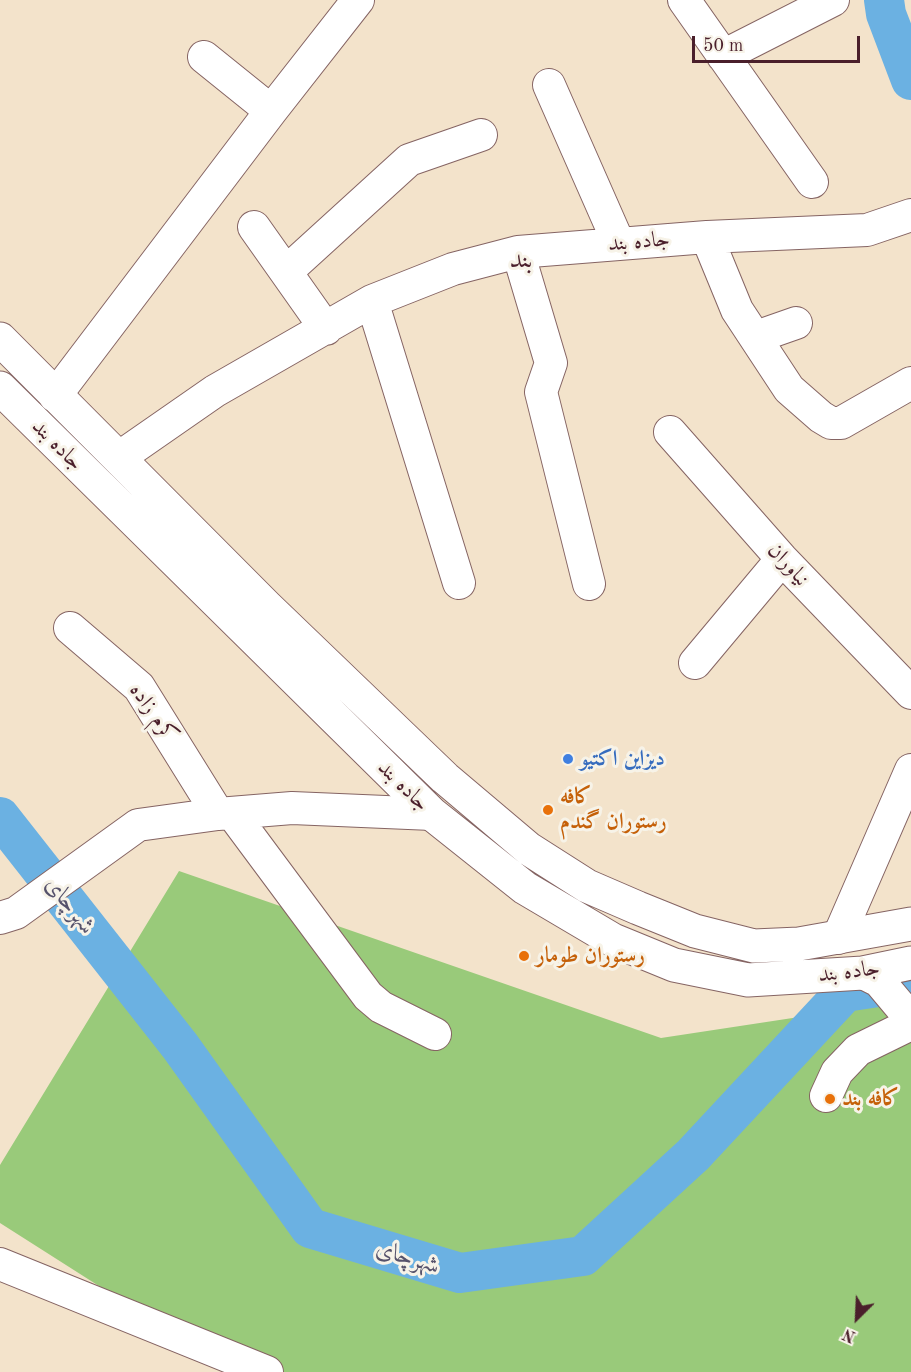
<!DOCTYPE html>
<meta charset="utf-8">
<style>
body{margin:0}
#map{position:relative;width:911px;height:1372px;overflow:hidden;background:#f3e3cb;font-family:"Old Standard TT",serif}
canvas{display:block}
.north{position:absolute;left:827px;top:1288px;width:60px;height:60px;-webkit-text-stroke:4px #f7f3e8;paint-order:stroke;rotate:204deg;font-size:16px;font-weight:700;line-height:24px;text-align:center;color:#4a1f2b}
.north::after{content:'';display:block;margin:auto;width:21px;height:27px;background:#4a1f2b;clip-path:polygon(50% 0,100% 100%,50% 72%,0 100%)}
.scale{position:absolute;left:692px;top:36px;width:168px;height:27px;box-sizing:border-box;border:3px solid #4a1f2b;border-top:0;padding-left:8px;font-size:18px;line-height:21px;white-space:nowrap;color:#4a1f2b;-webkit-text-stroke:4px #f7f3e8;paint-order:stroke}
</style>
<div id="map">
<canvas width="911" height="1372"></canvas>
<div class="north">N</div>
<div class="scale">50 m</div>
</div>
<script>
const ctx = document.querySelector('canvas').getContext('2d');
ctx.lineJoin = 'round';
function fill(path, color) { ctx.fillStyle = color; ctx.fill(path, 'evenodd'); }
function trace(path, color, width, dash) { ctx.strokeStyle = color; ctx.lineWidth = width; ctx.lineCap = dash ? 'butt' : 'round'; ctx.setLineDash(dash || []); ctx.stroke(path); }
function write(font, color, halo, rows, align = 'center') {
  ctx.font = font + ' "Old Standard TT",Amiri,serif'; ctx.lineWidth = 6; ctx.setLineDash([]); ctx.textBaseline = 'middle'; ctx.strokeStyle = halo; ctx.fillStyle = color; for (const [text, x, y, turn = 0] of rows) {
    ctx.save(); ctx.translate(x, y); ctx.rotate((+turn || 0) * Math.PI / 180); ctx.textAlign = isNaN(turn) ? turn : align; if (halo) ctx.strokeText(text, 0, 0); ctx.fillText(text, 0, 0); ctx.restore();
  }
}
fill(new Path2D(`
 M179 871 661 1038 911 1000V1372H234L0 1223V1165Z`), '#99ca7a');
trace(new Path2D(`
 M884 0 886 14 911 80
 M0 817 180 1046 310 1228 460 1273 583 1256 693 1155 845 992 911 982`), '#6bb1e2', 40);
const minor = new Path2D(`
 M684 0 812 182
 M723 56 833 0
 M204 57 271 111
 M549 85 619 244
 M254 227 326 329
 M707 237 737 310 789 389 821 417 831 423H841L911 383
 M518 252 551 363 541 392 589 584
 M286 272 409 160 481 135
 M372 301 459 583
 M756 337 796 323
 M55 396 271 111 358 0
 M670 432 782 559 911 693
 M120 457 215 391 372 301 453 269 518 252 707 237 867 230 911 215
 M70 628 139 687 218 814
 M695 663 782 559
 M232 813 368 996 381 1007 435 1034
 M0 918 16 913 138 825 218 814 292 808 432 814
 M838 938 911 770
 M826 1096 837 1072 858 1050 907 1026 910 1018 879 981 863 973
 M0 1264 267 1372`);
const major = new Path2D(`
 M0 339 266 606 445 778 529 849 587 886 638 908 695 931 754 946 799 944 911 924
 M0 388 432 814 525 888 613 940 674 965 748 980 863 973 911 963`);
trace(minor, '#856463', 34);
trace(major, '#856463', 35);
trace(minor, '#fff', 32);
trace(major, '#fff', 33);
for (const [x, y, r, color] of [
 [568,759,6,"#3f7fe0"],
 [548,810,6,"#e8710a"],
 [524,956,6,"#e8710a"],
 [830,1099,6,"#e8710a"]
]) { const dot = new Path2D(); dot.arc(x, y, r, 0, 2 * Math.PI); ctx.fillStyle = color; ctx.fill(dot); trace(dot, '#f7f3e8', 2); }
write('22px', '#4a1f2b', '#f7f3e8', [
 ["جاده بند",639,242,-5],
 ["جاده بند",57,445,45],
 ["نیاوران",788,565,47],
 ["کرم زاده",153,713,55],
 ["جاده بند",403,786,44],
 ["جاده بند",849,972,-7]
]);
write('bold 22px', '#366cbe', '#f7f3e8', [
 ["دیزاین اکتیو",580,759]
], 'left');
write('bold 22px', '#c56008', '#f7f3e8', [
 ["کافه",560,797],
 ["رستوران گندم",560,822],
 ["رستوران طومار",536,956],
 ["کافە بند",842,1099]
], 'left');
write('italic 24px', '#56526b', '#f7f3e8', [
 ["شهرچای",70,906,52],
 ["شهرچای",408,1258,17]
]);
write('26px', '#4a1f2b', '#f7f3e8', [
 ["بند",521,260]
]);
</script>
